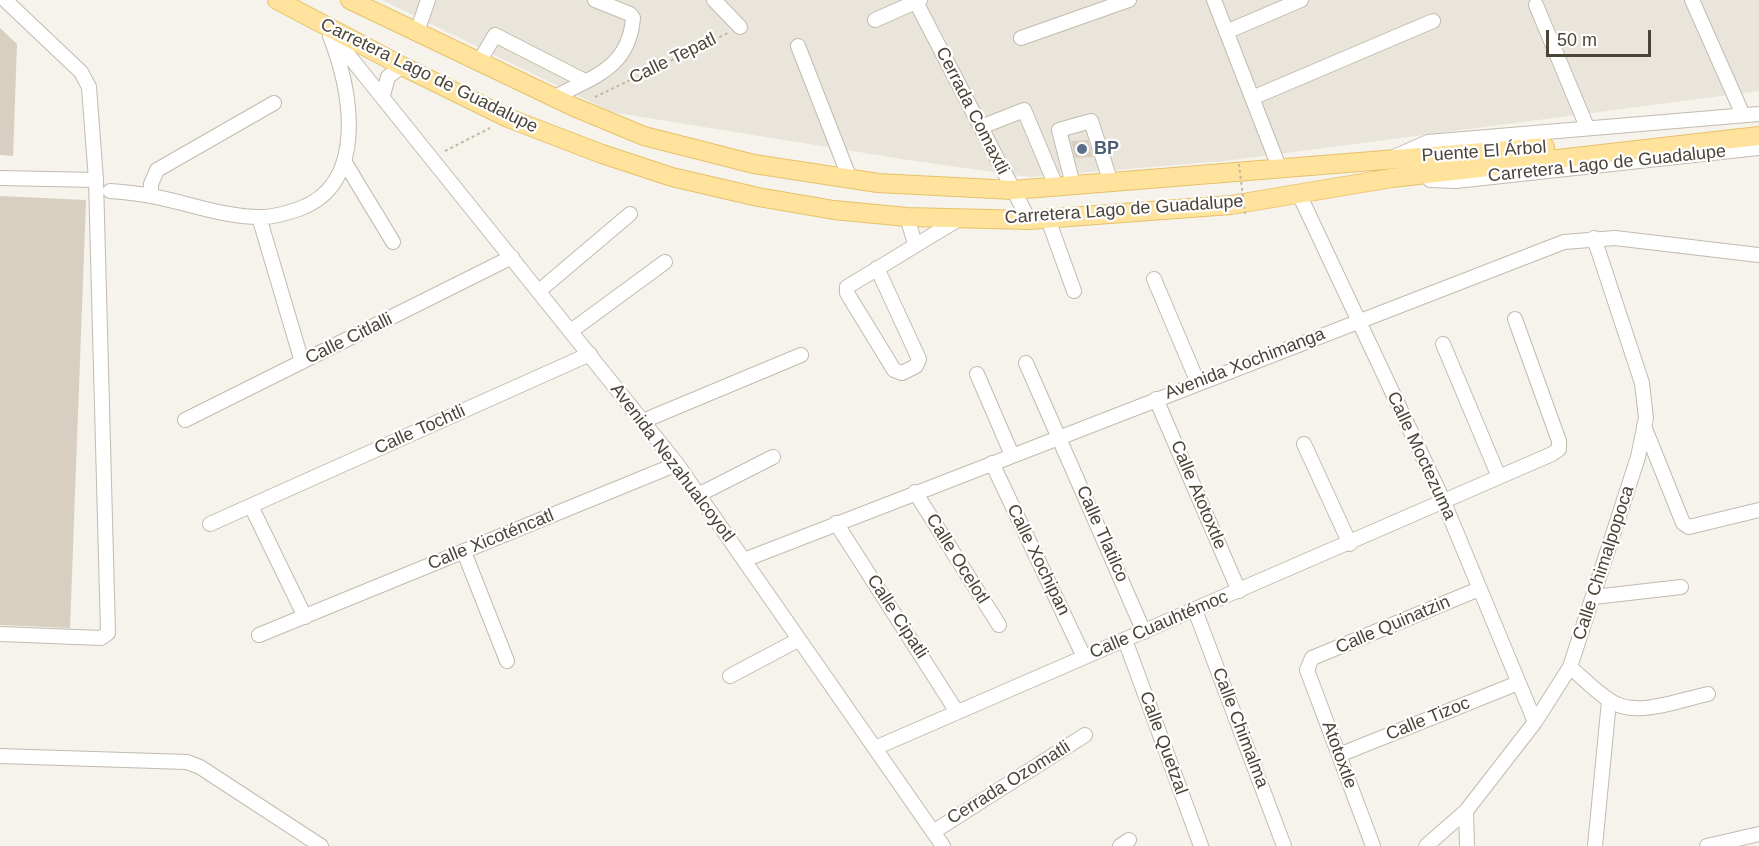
<!DOCTYPE html>
<meta charset="utf-8">
<style>
body{margin:0}
#map{position:relative;width:1759px;height:846px;overflow:hidden;background:#f6f3ec;font-family:Helvetica,sans-serif}
canvas{display:block}
.scale{position:absolute;left:1546px;top:30px;width:105px;height:27px;box-sizing:border-box;border:3px solid #4b4439;border-top:0;padding-left:8px;font-size:18px;line-height:21px;white-space:nowrap;color:#4b4439;-webkit-text-stroke:4px #fff;paint-order:stroke}
</style>
<div id="map">
<canvas width="1759" height="846"></canvas>
<div class="scale">50 m</div>
</div>
<script>
const ctx = document.querySelector('canvas').getContext('2d');
ctx.lineJoin = 'round';
function fill(path, color) { ctx.fillStyle = color; ctx.fill(path, 'evenodd'); }
function trace(path, color, width, dash) { ctx.strokeStyle = color; ctx.lineWidth = width; ctx.lineCap = dash ? 'butt' : 'round'; ctx.setLineDash(dash || []); ctx.stroke(path); }
function write(font, color, halo, rows, align = 'center') {
  ctx.font = font + ' Helvetica,sans-serif'; ctx.lineWidth = 4.5; ctx.setLineDash([]); ctx.textBaseline = 'middle'; ctx.strokeStyle = halo; ctx.fillStyle = color; for (const [text, x, y, turn = 0] of rows) {
    ctx.save(); ctx.translate(x, y); ctx.rotate((+turn || 0) * Math.PI / 180); ctx.textAlign = isNaN(turn) ? turn : align; if (halo) ctx.strokeText(text, 0, 0); ctx.fillText(text, 0, 0); ctx.restore();
  }
}
fill(new Path2D(`
 M382 0H1759V91L1225 161 1029 177 908 160 611 112Z`), '#eae5da');
fill(new Path2D(`
 M0 28 17 44 13 156 0 155Z
 M1088 140 1093 157 1075 158 1071 141Z
 M0 196 86 200 70 628 0 625Z`), '#d8cfc1');
const minor = new Path2D(`
 M714 0 740 27
 M1214 0 1279 167
 M1692 0 1743 115
 M916 2 1029 220
 M1536 5 1587 127
 M875 20 920 0
 M329 31 677 464 943 846
 M417 32 428 0
 M1226 32 1301 0
 M1021 38 1129 0
 M798 46 850 179
 M479 62 495 35 585 81
 M383 95 388 77 402 66
 M553 98C592 77 629 69 633 18L630 14 595 0
 M1252 98 1433 21
 M981 127 1024 110 1056 186
 M1396 156 1428 142 1759 114
 M344 161 393 242
 M0 178 96 180
 M1430 180 1456 181 1759 148
 M1073 185 1059 130 1091 121 1111 183
 M110 191C124 192 137 193 151 196 186 202 222 217 259 217 271 218 287 213 299 209 369 184 351 90 330 36
 M1299 194 1443 500 1535 722
 M151 196V184L157 170 274 103
 M259 217 302 362
 M907 217 915 244
 M1048 219 1074 291
 M877 268 919 359 916 366 902 373 894 370 847 293V287L959 219
 M1154 279 1198 383
 M539 291 630 214
 M571 331 665 262
 M1443 344 1499 477
 M1026 363 1144 632
 M977 374 1012 455
 M1156 399 1239 591
 M185 420 512 257
 M643 421 801 355
 M1644 426 1683 523 1689 527 1759 510
 M1304 444 1350 544
 M992 463 1084 657
 M915 492 999 625
 M698 495 773 457
 M251 506 305 617
 M836 523 957 712
 M210 524 590 354
 M464 552 507 661
 M744 560 1564 242 1615 238 1759 255
 M1594 597 1681 587
 M1195 610 1284 846
 M0 634 101 638 108 633 96 180 89 87 81 72 5 0
 M259 635 677 464
 M1125 640 1201 846
 M1570 667C1583 678 1595 691 1609 700 1635 719 1679 700 1708 694
 M730 676 798 640
 M875 748 1552 454 1559 449V441L1515 319
 M1339 755 1518 683
 M0 756 187 762 200 767 321 846
 M1466 811 1467 846
 M933 832 1085 735
 M1120 846 1129 840
 M1373 846 1307 670 1312 658 1479 589
 M1426 846 1466 811 1535 722 1570 667 1638 457 1646 418 1642 383 1594 238
 M1595 846 1609 701
 M1707 846 1759 834`);
const major = new Path2D(`
 M277 0 402 66 508 118 602 154 672 177 758 197 834 210 907 217 1029 220 1231 205 1392 178 1759 136
 M350 0 574 107 644 136 754 164 878 183 1013 190 1545 147`);
trace(minor, '#c2bbae', 16);
trace(major, '#e6c16a', 20);
trace(new Path2D(`
 M595 97 728 33
 M445 151 490 128`), '#c4b79f', 2, [3, 3]);
trace(minor, '#fff', 14);
trace(major, '#ffe39c', 18);
trace(new Path2D(`
 M1239 164 1245 214`), '#c4b79f', 2, [3, 3]);
for (const [x, y, r, color] of [
 [1082,149,6,"#5c6f8a"]
]) { const dot = new Path2D(); dot.arc(x, y, r, 0, 2 * Math.PI); ctx.fillStyle = color; ctx.fill(dot); trace(dot, '#fff', 2); }
write('18px', '#4b4439', '#fff', [
 ["Calle Tepatl",673,59,-26],
 ["Carretera Lago de Guadalupe",429,76,26],
 ["Cerrada Comaxtli",972,111,63],
 ["Puente El Árbol",1484,152,-4],
 ["Carretera Lago de Guadalupe",1607,164,-6],
 ["Carretera Lago de Guadalupe",1124,210,-4],
 ["Calle Citlalli",349,339,-26],
 ["Avenida Xochimanga",1245,364,-21],
 ["Calle Tochtli",420,430,-24],
 ["Calle Moctezuma",1421,456,65],
 ["Avenida Nezahualcoyotl",672,463,53],
 ["Calle Atotoxtle",1198,495,67],
 ["Calle Tlatilco",1102,534,66],
 ["Calle Xicoténcatl",491,540,-22],
 ["Calle Ocelotl",957,559,58],
 ["Calle Xochipan",1038,560,64],
 ["Calle Chimalpopoca",1604,563,-72],
 ["Calle Cipatli",897,617,57],
 ["Calle Cuauhtémoc",1159,625,-23],
 ["Calle Quinatzin",1393,625,-23],
 ["Calle Tizoc",1428,719,-22],
 ["Calle Chimalma",1240,728,69],
 ["Calle Quetzal",1163,743,70],
 ["Atotoxtle",1339,755,70],
 ["Cerrada Ozomatli",1009,783,-32]
]);
write('bold 18px', '#4e5e75', '#fff', [
 ["BP",1094,149]
], 'left');
</script>
